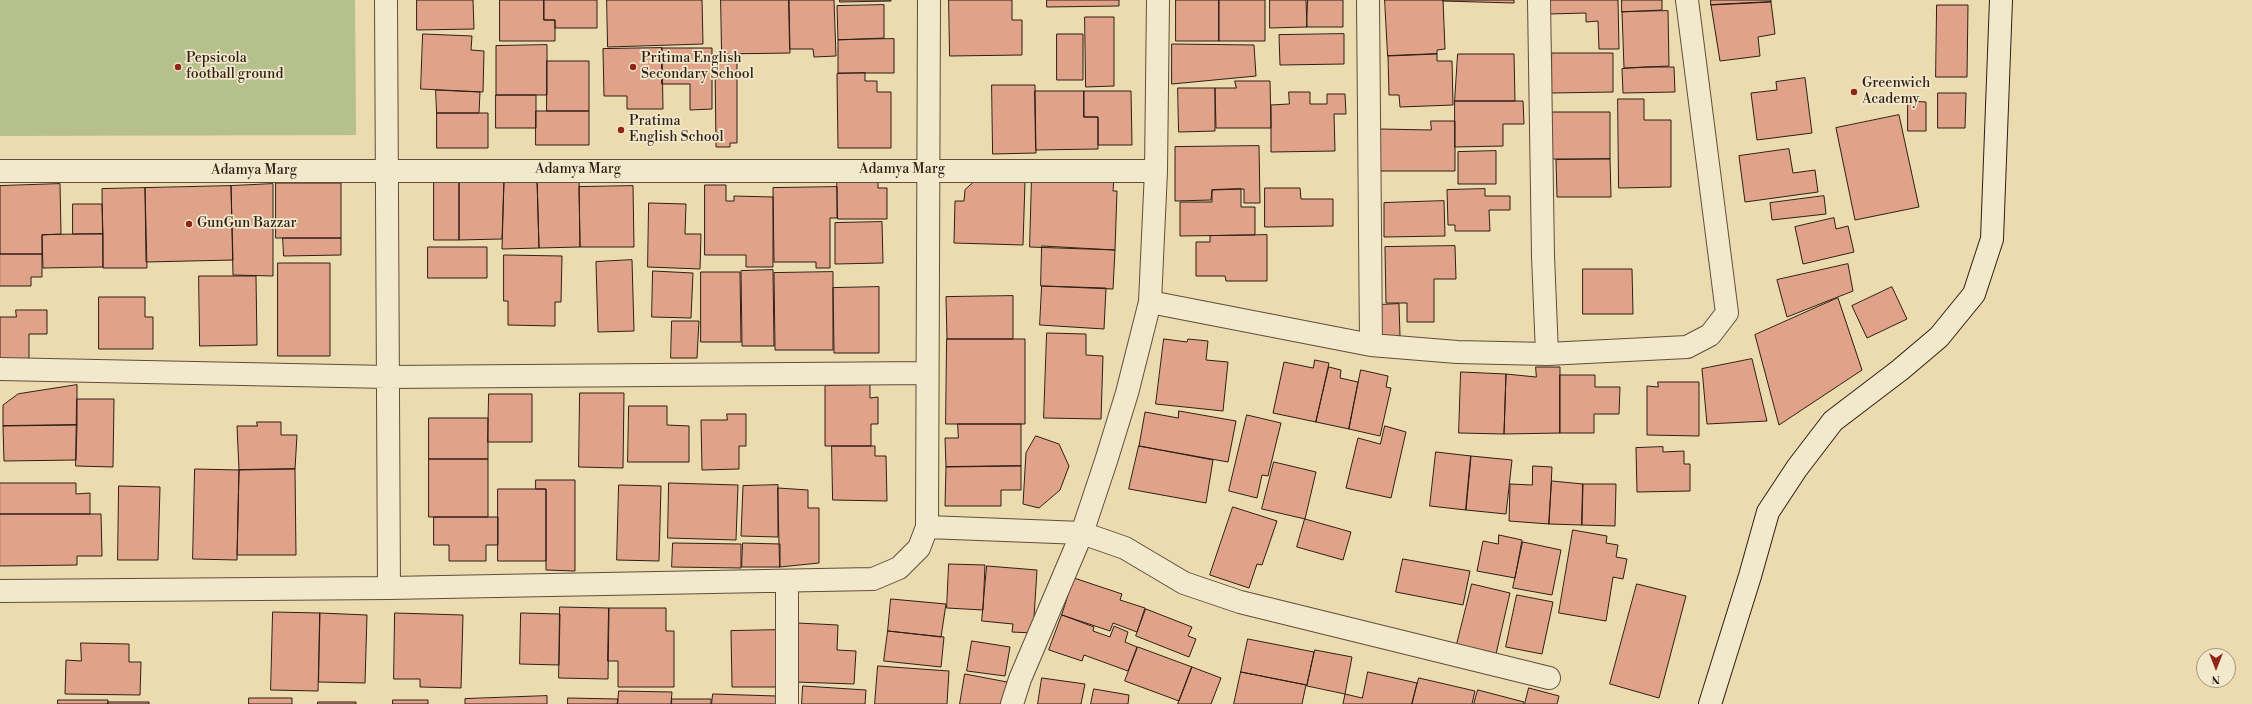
<!DOCTYPE html>
<style>
body{margin:0}
#map{position:relative;width:2252px;height:704px;overflow:hidden;background:#ebdbaf;font-family:"Libre Bodoni",serif}
canvas{display:block}
.north{position:absolute;left:2196px;top:648px;width:40px;height:40px;box-sizing:border-box;background:#f2e8cb;border:1px solid #a49882;border-radius:50%;rotate:180deg;font-size:11px;font-weight:700;line-height:16px;text-align:center;color:#2f1f15}
.north::after{content:'';display:block;margin:auto;width:14px;height:18px;background:#8f2418;clip-path:polygon(50% 0,100% 100%,50% 72%,0 100%)}
</style>
<div id="map">
<canvas width="2252" height="704"></canvas>
<div class="north">N</div>
</div>
<script>
const ctx = document.querySelector('canvas').getContext('2d');
ctx.lineJoin = 'round';
function fill(path, color) { ctx.fillStyle = color; ctx.fill(path, 'evenodd'); }
function trace(path, color, width, dash) { ctx.strokeStyle = color; ctx.lineWidth = width; ctx.lineCap = dash ? 'butt' : 'round'; ctx.setLineDash(dash || []); ctx.stroke(path); }
function write(font, color, halo, rows, align = 'center') {
  ctx.font = font + ' "Libre Bodoni",serif'; ctx.lineWidth = 3.5; ctx.setLineDash([]); ctx.textBaseline = 'middle'; ctx.strokeStyle = halo; ctx.fillStyle = color; for (const [text, x, y, turn = 0] of rows) {
    ctx.save(); ctx.translate(x, y); ctx.rotate((+turn || 0) * Math.PI / 180); ctx.textAlign = isNaN(turn) ? turn : align; if (halo) ctx.strokeText(text, 0, 0); ctx.fillText(text, 0, 0); ctx.restore();
  }
}
fill(new Path2D(`
 M0 0H355L356 135 0 136Z`), '#b6c08c');
const building = new Path2D(`
 M417 0H473L474 29 417 30Z
 M500 0H544V20H555V41H500Z
 M544 0H597V28H555V20H544Z
 M607 0H702L703 44 608 47Z
 M721 0H789L790 53 722 54Z
 M789 0H834L836 56 814 57 813 49H790Z
 M840 0H891V1L840 2Z
 M949 0H1012V20H1022V55L950 56Z
 M1047 0H1119V6L1047 7Z
 M1176 0H1219V41H1176Z
 M1219 0H1265V41H1219Z
 M1270 0H1306L1307 27 1270 28Z
 M1308 0H1343V27H1307Z
 M1385 0H1443L1445 49 1437 50V54L1388 56Z
 M1443 0H1514V3L1443 1Z
 M1548 0H1618L1619 49H1599L1598 21 1586 22V13L1549 14Z
 M1622 0H1662V10L1622 12Z
 M1711 0H1771V2L1711 5Z
 M1771 2 1775 34 1758 37 1760 56 1720 61 1711 5Z
 M884 5V38L838 40 837 6Z
 M1937 5H1968L1967 77H1936Z
 M1668 11 1669 66 1624 68 1622 12Z
 M1085 17H1114V86L1086 87Z
 M423 34 472 36 471 50 484 51 483 92 421 89Z
 M1057 34H1083V80H1057Z
 M1344 34V64L1280 65 1279 35Z
 M894 39V73H838V40Z
 M1172 44 1254 45 1256 76 1172 84Z
 M547 45V95H496V46Z
 M662 48 663 109H627V96H604L603 49Z
 M662 48H712V109L690 110V84H662Z
 M1552 53H1613V92L1552 93Z
 M1437 54V61H1452L1453 105 1400 107 1399 95H1389L1388 56Z
 M1458 54H1514L1515 101H1455Z
 M737 58V143H730V147H716L715 59Z
 M547 61H589V111H547Z
 M1647 67H1674L1675 92 1623 93 1622 69Z
 M865 73V81H877V92H891V148H838L837 74Z
 M1805 78 1812 133 1757 140 1751 93 1777 90 1776 82Z
 M1235 81H1270L1271 128H1216L1215 88H1236Z
 M992 85H1035L1036 153 993 154Z
 M1178 88H1215V131L1179 132Z
 M436 90 480 92 479 113H437Z
 M1035 91H1084V117H1098V149L1036 150Z
 M1084 91H1131L1132 145H1098V117H1084Z
 M1289 92H1310V104H1327V94H1345L1346 114H1334L1335 151 1271 152V105L1289 104Z
 M1938 93H1966L1965 128H1938Z
 M496 95H536V128H496Z
 M1618 99H1644V120H1671V187L1619 188Z
 M1455 101H1523L1524 124H1503V146L1455 147Z
 M1908 101 1926 102V131H1908Z
 M536 111H589V145H536Z
 M1552 112H1610V159H1552Z
 M437 113H488V148H437Z
 M1899 115 1919 207 1855 220 1836 128Z
 M1431 121H1455V171H1379V129L1431 130Z
 M1259 146 1260 203H1244V189L1212 190 1211 200 1175 201V147Z
 M1789 149 1793 173 1815 170 1818 192 1745 202 1739 156Z
 M1496 151V184H1458V152Z
 M1610 159 1611 197H1557L1556 160Z
 M1032 176 1114 179 1113 191H1117L1115 250 1030 247Z
 M579 177 580 247 539 248 537 178Z
 M837 177H878V188H887V219H838Z
 M537 178 539 248 502 249 504 180Z
 M504 180 502 239 459 240V181Z
 M976 180 1025 181 1023 245 954 243 955 201H964L965 190Z
 M434 181H459V240H434Z
 M276 183H341V238H276Z
 M60 184 61 234 42 235V254H0V186Z
 M273 184V276L233 275 231 186Z
 M705 185H726V201H734V196L773 197V267H746V255H705Z
 M231 186 233 260 146 262 145 188Z
 M633 186 634 247H580L579 187Z
 M837 187V218H830V268H816V262H774L773 188Z
 M145 188 147 268H103L102 189Z
 M1265 188H1300L1301 199H1333V226L1265 227Z
 M1241 189V207H1255V235L1180 236V202H1212V190Z
 M1485 189V196H1510V210H1489L1490 231H1455V225H1448L1447 190Z
 M1824 196 1826 214 1772 220 1770 203Z
 M1444 201 1445 236 1384 237V203Z
 M649 203 686 204 685 234H701L700 269 648 267Z
 M73 204H102L103 234H73Z
 M1834 218 1836 229 1848 226 1854 252 1803 264 1795 227Z
 M882 222 883 263 835 264V223Z
 M103 234V267L43 268 42 235Z
 M1267 235V281H1226L1225 276H1196V242H1210V236Z
 M283 238H341V255L284 256Z
 M1042 246 1115 250 1113 289 1041 286Z
 M1455 246 1456 279H1434V322H1407V303H1386L1385 247Z
 M428 247H487V278H428Z
 M0 254H42V277H31V286H0Z
 M504 255 562 256 561 302H555V326L508 325V301H504Z
 M632 260 634 331 598 332 596 262Z
 M278 263H330V356H278Z
 M1848 264 1853 291 1787 317 1777 280Z
 M1583 269H1632L1633 314H1583Z
 M773 270 774 346H742L741 271Z
 M653 271 693 273 691 318 652 317Z
 M701 272H740L741 342H701Z
 M833 272V350H775L774 273Z
 M199 276H256L257 345 200 346Z
 M1042 286 1106 288 1104 329 1040 325Z
 M879 287V353H834L833 288Z
 M1892 287 1907 319 1867 338 1852 306Z
 M1013 296V339H947L946 297Z
 M99 297H145V317H153V349H99Z
 M1838 298 1862 370 1779 425 1755 335Z
 M1399 304 1400 336H1379L1378 305Z
 M16 310H47V334H29V359H0V317H16Z
 M672 321H699L697 358H671Z
 M1047 333 1086 334V355L1103 356 1101 419 1044 418Z
 M947 339H1025V424H946Z
 M1164 339 1187 342 1188 339 1208 341 1206 360 1228 362 1223 411 1156 404Z
 M1752 359 1767 421 1707 424 1702 369Z
 M1315 360 1329 363 1316 422 1273 413 1284 362 1313 368Z
 M1329 367 1341 370 1340 378 1358 382 1349 429 1316 422Z
 M1536 367H1560V433L1504 434 1506 374 1536 377Z
 M1361 370 1388 376 1386 387 1391 388 1380 436 1349 429Z
 M1461 372 1506 374 1504 434 1459 433Z
 M1560 375H1595V387H1620L1619 414H1594V433H1560Z
 M1658 382H1699V436L1647 435V386L1658 387Z
 M77 385V425L3 426V405L18 394Z
 M870 385V398L878 397V424H871V446H825V386Z
 M580 393H624L623 468 579 467Z
 M489 394H532V442H488Z
 M77 399H114L113 467 76 466Z
 M629 406H667V425L689 426V462H628Z
 M1179 411 1236 421 1228 462 1139 446 1145 412 1178 418Z
 M727 414H746V446H739V469L702 470 701 420H727Z
 M1247 415 1281 423 1268 476 1262 475 1257 498 1229 491Z
 M429 418H488V459H429Z
 M257 422H281V435H297L295 469 239 470 237 426H257Z
 M958 424H1021V466L946 467 945 438H958Z
 M77 425 76 460 4 461 3 426Z
 M1385 426 1406 432 1391 498 1346 488 1358 438 1380 444Z
 M1036 436 1059 444 1069 466 1060 490 1039 508 1023 504 1026 453Z
 M832 446H875V456H886L887 501 833 500Z
 M1139 446 1213 460 1206 503 1129 489Z
 M1663 447V452L1684 451V464H1690V491L1637 492 1636 448Z
 M1436 452 1471 456 1466 510 1430 506Z
 M1471 456 1512 460 1506 514 1466 510Z
 M429 459H488V517H429Z
 M1274 462 1316 472 1305 519 1262 509Z
 M1021 466V490H1001V506H945L946 467Z
 M1533 466 1552 467 1549 524 1509 521 1510 484 1532 485Z
 M195 469 239 470 237 560 193 559Z
 M295 469 296 555H237L239 470Z
 M536 480H575V571L546 570V489H536Z
 M1552 481 1583 484 1582 525 1549 524Z
 M0 483H76V494L90 493V514H0Z
 M669 483 738 485 736 540 668 538Z
 M1583 484H1616L1615 526 1582 525Z
 M619 485 661 486 659 561 617 560Z
 M778 485V537L741 536 743 486Z
 M119 486 160 487 158 560H118Z
 M778 488 808 490V508H819V563L780 567Z
 M498 489H546V561H498Z
 M1233 507 1277 521 1262 565 1257 564 1249 588 1210 575Z
 M0 514H101L102 556H77V565L0 566Z
 M434 517H498V545H486V561H449V545H434Z
 M1305 519 1351 532 1343 560 1297 547Z
 M1573 530 1607 536 1606 543 1618 545 1616 557 1627 559 1623 579 1613 577 1606 621 1559 613Z
 M1499 535 1522 540 1515 578 1477 571 1483 541 1498 544Z
 M1523 542 1561 550 1552 595 1513 588Z
 M673 543 741 544V568L672 567Z
 M743 543 780 544V567H742Z
 M1403 559 1470 571 1463 605 1396 592Z
 M949 564 985 565 983 610 947 608Z
 M987 566 1037 570 1033 633 1012 632 1013 624 982 621Z
 M1074 578 1122 594 1120 600 1145 608 1137 632 1113 623 1110 631 1062 615Z
 M1472 584 1510 593 1496 654 1457 644Z
 M1637 584 1686 596 1659 698 1610 684Z
 M1517 595 1553 602 1542 654 1506 647Z
 M891 599 946 604 941 637 888 631Z
 M560 607 609 608 608 679 559 678Z
 M609 608H666V631H674V687H618V661H608Z
 M1146 609 1192 627 1188 636 1196 639 1189 657 1136 636Z
 M273 612 320 613 318 691 271 690Z
 M320 613 367 615 365 683 319 682Z
 M395 613 463 615 461 688 420 687V679H394Z
 M521 613 560 614 559 665 520 664Z
 M1062 615 1094 627 1093 631 1110 637 1114 626 1128 632 1125 642 1137 647 1128 671 1084 655 1082 661 1049 650Z
 M797 623 838 625 837 650 856 651 854 684 795 682Z
 M780 630V687H732L731 631Z
 M888 631 944 637 941 667 884 661Z
 M1248 639 1314 652 1307 685 1241 672Z
 M972 641 1010 647 1005 676 967 671Z
 M81 643 129 644V662H141L140 695 65 694 66 660 81 661Z
 M1138 647 1192 667 1179 701 1125 681Z
 M1315 650 1352 657 1345 694 1307 686Z
 M878 666 949 671 947 704H875Z
 M1192 667 1221 678 1211 704H1178Z
 M1241 672 1306 685 1302 704H1234Z
 M1368 672 1417 683 1412 704H1343L1345 694 1362 698Z
 M965 674 1007 682 1003 704H960Z
 M1042 678 1085 684 1081 704H1038Z
 M1419 678 1475 691 1472 704H1412Z
 M803 686 866 690 865 704H802Z
 M1529 688 1559 696 1557 704H1525Z
 M1094 689 1129 695 1128 704H1091Z
 M1478 690 1524 702 1523 704H1474Z
 M619 691 672 692 671 704H618Z
 M713 694 776 696V704H712Z
 M547 696V704H465V699Z
 M249 698H292V704H249Z
 M568 698 618 699 617 704H568Z
 M672 699H711V704H672Z
 M58 700H108V704H58Z
 M393 700H428V704H393Z
 M108 702H149V704H108Z
 M318 702H356V704H318Z`);
fill(building, '#e0a389');
trace(building, '#2f1f15', 1);
const street = new Path2D(`
 M386 0 389 588
 M1368 0 1371 345
 M1539 0 1543 256 1547 354
 M0 171H1156
 M1150 302 1371 345 1457 352 1547 354 1687 347 1710 335 1727 313 1687 0
 M0 369 388 377 927 373
 M927 527 929 0
 M787 581V704
 M0 591 389 588 873 579 899 568 919 548 927 527 1082 533 1125 548 1184 583 1240 602 1549 678
 M1012 704 1020 679 1082 533 1106 461 1127 393 1150 302 1156 171 1158 0`);
const secondary = new Path2D(`
 M1710 704 1750 576 1768 512 1797 468 1833 421 1900 370 1939 337 1974 294 1992 239 2001 0`);
trace(street, '#5e4e3c', 24);
trace(secondary, '#2f1f15', 24);
trace(street, '#f2e8cb', 22);
trace(secondary, '#f2e8cb', 22);
for (const [x, y, r, color] of [
 [178,67,4,"#8f2418"],
 [633,67,4,"#8f2418"],
 [1854,92,4,"#8f2418"],
 [621,130,4,"#8f2418"],
 [189,224,4,"#8f2418"]
]) { const dot = new Path2D(); dot.arc(x, y, r, 0, 2 * Math.PI); ctx.fillStyle = color; ctx.fill(dot); trace(dot, '#f2e8cb', 1.5); }
write('14px', '#2f1f15', '#f2e8cb', [
 ["Pepsicola",186,59],
 ["football ground",186,75],
 ["Pritima English",641,59],
 ["Secondary School",641,75],
 ["Greenwich",1862,84],
 ["Academy",1862,100],
 ["Pratima",629,122],
 ["English School",629,138],
 ["GunGun Bazzar",197,224]
], 'left');
write('14px', '#2f1f15', '#f2e8cb', [
 ["Adamya Marg",578,170],
 ["Adamya Marg",902,170],
 ["Adamya Marg",254,171]
]);
</script>
